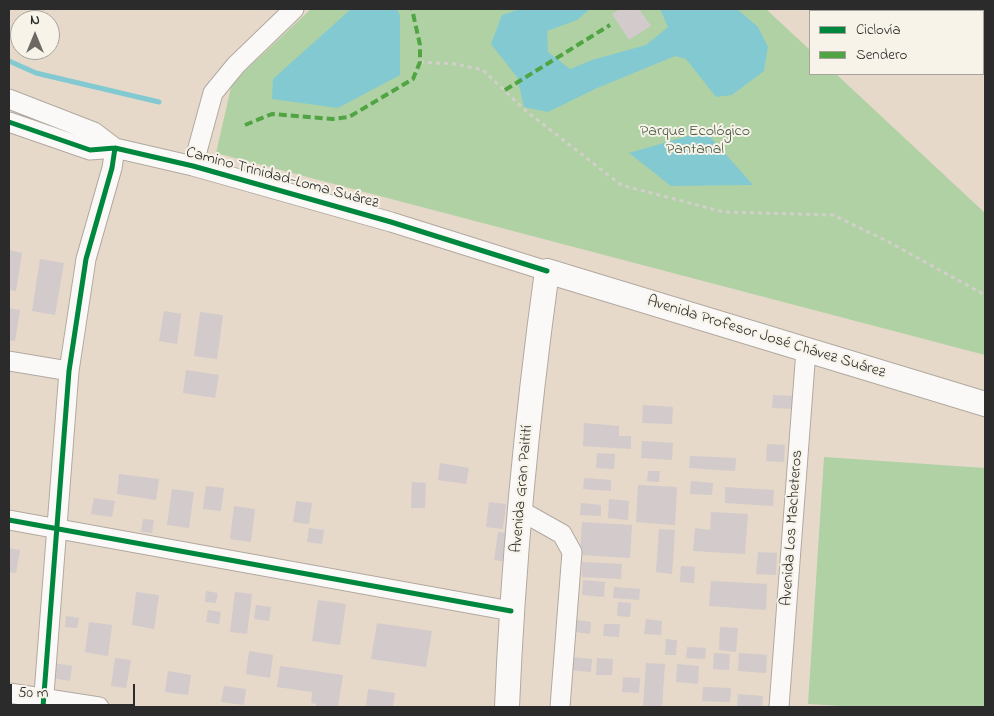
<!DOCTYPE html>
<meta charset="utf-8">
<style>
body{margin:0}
#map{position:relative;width:994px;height:716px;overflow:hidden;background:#e6d9ca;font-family:"Indie Flower",sans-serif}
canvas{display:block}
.frame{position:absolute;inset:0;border:10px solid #2b2b2b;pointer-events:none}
.legend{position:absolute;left:809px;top:10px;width:175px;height:65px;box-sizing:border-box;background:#f7f3e8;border:1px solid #a5a39c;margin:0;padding:6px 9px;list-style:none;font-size:15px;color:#2b2b2b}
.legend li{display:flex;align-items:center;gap:10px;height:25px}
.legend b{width:25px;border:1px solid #a5a39c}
.north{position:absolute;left:10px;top:10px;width:50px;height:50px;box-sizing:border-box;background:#f7f3e8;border:1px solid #a5a39c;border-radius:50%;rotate:0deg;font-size:14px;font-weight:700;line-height:20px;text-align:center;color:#2b2b2b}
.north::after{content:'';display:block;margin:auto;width:18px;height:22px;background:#6c6863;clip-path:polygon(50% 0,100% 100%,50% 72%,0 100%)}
.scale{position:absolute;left:10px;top:684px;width:125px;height:22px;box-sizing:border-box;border:2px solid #2b2b2b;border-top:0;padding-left:6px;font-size:15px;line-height:18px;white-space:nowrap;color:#2b2b2b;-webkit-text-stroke:4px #f7f3e8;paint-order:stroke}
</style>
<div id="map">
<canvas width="994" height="716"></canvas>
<div class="frame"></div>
<ul class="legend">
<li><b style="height:6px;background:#00873e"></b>Ciclovía</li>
<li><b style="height:6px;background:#51a443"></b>Sendero</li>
</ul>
<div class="north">N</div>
<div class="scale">50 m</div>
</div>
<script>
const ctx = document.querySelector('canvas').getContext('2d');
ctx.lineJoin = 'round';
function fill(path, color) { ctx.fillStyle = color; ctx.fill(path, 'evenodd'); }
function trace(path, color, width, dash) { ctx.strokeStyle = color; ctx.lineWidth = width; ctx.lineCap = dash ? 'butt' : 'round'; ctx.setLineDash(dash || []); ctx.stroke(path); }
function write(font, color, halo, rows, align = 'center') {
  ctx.font = font + ' "Indie Flower",sans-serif'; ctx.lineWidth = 4; ctx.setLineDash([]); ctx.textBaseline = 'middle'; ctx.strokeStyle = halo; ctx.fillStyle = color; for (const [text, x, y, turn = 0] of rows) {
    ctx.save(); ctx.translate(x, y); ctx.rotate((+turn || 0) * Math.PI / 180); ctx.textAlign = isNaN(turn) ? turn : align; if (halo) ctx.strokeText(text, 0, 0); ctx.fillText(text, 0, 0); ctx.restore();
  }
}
fill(new Path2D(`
 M311 9H766L810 50V74H836L985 213V355L216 153 232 83Z
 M824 457 985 468 984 707H860L808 704Z`), '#b0d1a4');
fill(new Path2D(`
 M351 9H397L400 15V75L338 108 272 99 273 79Z
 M520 9H590L577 20 547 31 548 52 570 69 592 60 646 45 668 27 660 9H737L758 27 768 47 764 71 732 95 716 97 686 59 675 56 595 89 548 112 524 107 517 77 491 44 502 15Z
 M705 131 753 185 671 186 629 153Z`), '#83c9d2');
trace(new Path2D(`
 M9 61 36 73 159 102`), '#83c9d2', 5);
fill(new Path2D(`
 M620 9H639L651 26 629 40 612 14Z
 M9 250 22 253 16 291 9 290Z
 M40 259 64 263 55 315 32 311Z
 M9 308 20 310 15 341 9 340Z
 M164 311 181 314 177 344 159 341Z
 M200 312 223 315 217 359 194 356Z
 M186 370 219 375 215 398 183 393Z
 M773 395 795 396 794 409 772 408Z
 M643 405 673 407 672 424 642 423Z
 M584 423 619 426V436H631V449L583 446Z
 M642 441 673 443 672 460 641 458Z
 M767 444 785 445 784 462 766 461Z
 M597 453 615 454 614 469 596 468Z
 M690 456 736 458 735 471 689 468Z
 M440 463 469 468 466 484 438 480Z
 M648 471H660L659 482 647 481Z
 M119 474 159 479 156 500 117 494Z
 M584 478 611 480V491L583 489Z
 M691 481 713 483 712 495 690 494Z
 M412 482 426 483 425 508H411Z
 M638 485 677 487 675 525 636 522Z
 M206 486 224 488 221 511 203 509Z
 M725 487 774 490 773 506 725 503Z
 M172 489 194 492 189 528 167 525Z
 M94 498 115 501 112 517 91 514Z
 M609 499 629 501 628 520 608 518Z
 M296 501 312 503 309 524 293 522Z
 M489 502 506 504 503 529 486 527Z
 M581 503 601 505V516L580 515Z
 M234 506 255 509 251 542 230 539Z
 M711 512 748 514 745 554 693 551 695 528 710 530Z
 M143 519 154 520 152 533 141 532Z
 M582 522 632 525 630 558 580 555Z
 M309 528 324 530 322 544 307 542Z
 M659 529 675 530 672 574 656 572Z
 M498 532 514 534 510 562 494 560Z
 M9 548 20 550 16 573 9 572Z
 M758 552 777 553 776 575 756 574Z
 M582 562 622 564 621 579 582 577Z
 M681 566 695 567 694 583 680 582Z
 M583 580 605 582 604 597 582 595Z
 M711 581 767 584 766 610 709 606Z
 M614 587 640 589 639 600 613 598Z
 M206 591 218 593 216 603 205 602Z
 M136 592 159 595 154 629 132 625Z
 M235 592 252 594 247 634 230 632Z
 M318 600 346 604 340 645 312 641Z
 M618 602 631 603 630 617 617 616Z
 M256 605 271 607 269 621 254 619Z
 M208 610 221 612 219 624 206 622Z
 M66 616 79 618 77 628 65 627Z
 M570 619 591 622 590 634 569 631Z
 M646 619 662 621 661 635 644 634Z
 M89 622 112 625 108 656 85 652Z
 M377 623 432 631 426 667 371 659Z
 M604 624H620L619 637 603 636Z
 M720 627 738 628 736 652 719 650Z
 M666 639 677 640 676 655H665Z
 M687 647 706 648 705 659 686 658Z
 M249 651 273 655 270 678 246 674Z
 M714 653 730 654 729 670 713 669Z
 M739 653 767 655 766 673 738 671Z
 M572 657 592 659 591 672 571 670Z
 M115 658 131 660 126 688 111 686Z
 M597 658 613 659 612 675H596Z
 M54 663 72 666 70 681 52 678Z
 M646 663 665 664 662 707H643Z
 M677 664 699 666 698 684 676 682Z
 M280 666 343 675 338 707H316V704L311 703 312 692 277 687Z
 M168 671 191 675 188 695 165 692Z
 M623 677 640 678 639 693 622 692Z
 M224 686 246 689 244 705 221 702Z
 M703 687 731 688 730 702 702 701Z
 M368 689 395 693 393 707H366Z
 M738 694 763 696 762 707H737Z`), '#d2cacb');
const minor = new Path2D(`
 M9 99 94 132 115 148
 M9 122 90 150 115 148 193 166 391 222 547 271
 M193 166 213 93 236 65 294 9
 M9 361 69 371
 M521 511 562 534 572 552 560 707
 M9 520 511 611
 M9 693 99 707
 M43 707 69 371 86 259 112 168 115 148
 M779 707 806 350`);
const major = new Path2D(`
 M507 707C513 562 527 416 547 271L985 404`);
trace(minor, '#b1a9a0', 21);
trace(major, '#b1a9a0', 26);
trace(new Path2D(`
 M420 62 455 64 483 70 526 111 621 185 724 212 833 215 887 241 985 295`), '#d2cfcb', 3, [4, 4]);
trace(minor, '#fbf9f7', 19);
trace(major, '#fbf9f7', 24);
trace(new Path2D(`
 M505 90 610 25
 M245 125 272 114 332 119 349 117 413 79 420 62V45L412 9`), '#51a443', 4, [8, 4]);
trace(new Path2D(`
 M9 122 90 150 115 148 193 166 391 222 547 271
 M9 520 511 611
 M43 707 69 371 86 259 112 168 115 148`), '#00873e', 5);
write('16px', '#465b46', '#f7f3e8', [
 ["Parque Ecológico",695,132],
 ["Pantanal",695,150]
]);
write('16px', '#2b2b2b', '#f7f3e8', [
 ["Camino Trinidad-Loma Suárez",282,179,15],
 ["Avenida Profesor José Chávez Suárez",766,338,17],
 ["Avenida Gran Paitití",523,489,-85],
 ["Avenida Los Macheteros",793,528,-86]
]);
</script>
